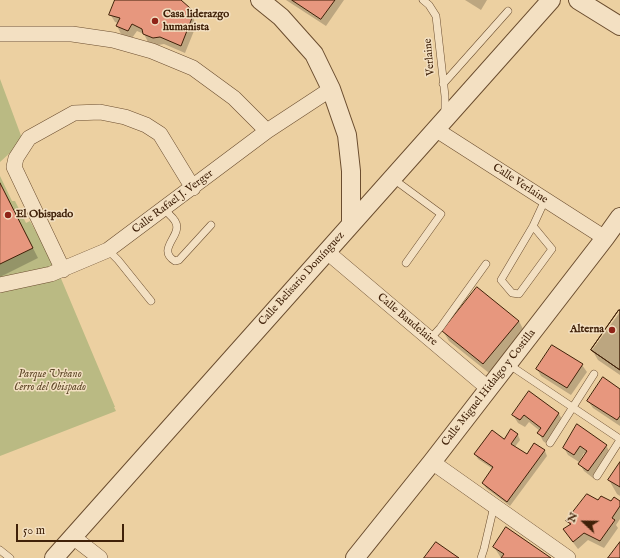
<!DOCTYPE html>
<meta charset="utf-8">
<style>
body{margin:0}
#map{position:relative;width:620px;height:558px;overflow:hidden;background:#ecd0a1;font-family:"IM FELL English",serif}
canvas{display:block}
.north{position:absolute;left:564px;top:502px;width:40px;height:40px;-webkit-text-stroke:3px #f3e0c2;paint-order:stroke;rotate:292deg;font-size:11px;font-weight:700;line-height:16px;text-align:center;color:#402109}
.north::after{content:'';display:block;margin:auto;width:14px;height:18px;background:#402109;clip-path:polygon(50% 0,100% 100%,50% 72%,0 100%)}
.scale{position:absolute;left:16px;top:524px;width:108px;height:18px;box-sizing:border-box;border:2px solid #402109;border-top:0;padding-left:5px;font-size:12px;line-height:14px;white-space:nowrap;color:#402109;-webkit-text-stroke:3px #f3e0c2;paint-order:stroke}
</style>
<div id="map">
<canvas width="620" height="558"></canvas>
<div class="north">N</div>
<div class="scale">50 m</div>
</div>
<script>
const ctx = document.querySelector('canvas').getContext('2d');
ctx.lineJoin = 'round';
function fill(path, color) { ctx.fillStyle = color; ctx.fill(path, 'evenodd'); }
function trace(path, color, width, dash) { ctx.strokeStyle = color; ctx.lineWidth = width; ctx.lineCap = dash ? 'butt' : 'round'; ctx.setLineDash(dash || []); ctx.stroke(path); }
function write(font, color, halo, rows, align = 'center') {
  ctx.font = font + ' "IM FELL English",serif'; ctx.lineWidth = 3; ctx.setLineDash([]); ctx.textBaseline = 'middle'; ctx.strokeStyle = halo; ctx.fillStyle = color; for (const [text, x, y, turn = 0] of rows) {
    ctx.save(); ctx.translate(x, y); ctx.rotate((+turn || 0) * Math.PI / 180); ctx.textAlign = isNaN(turn) ? turn : align; if (halo) ctx.strokeText(text, 0, 0); ctx.fillText(text, 0, 0); ctx.restore();
  }
}
fill(new Path2D(`
 M0 79 23 141 0 162Z
 M0 176 12 201H15L26 223 30 221 57 269 115 407H114L116 411 0 456Z`), '#baba83');
fill(new Path2D(`
 M116 0H178L189 9 193 17 196 26 185 53 164 44 158 45 148 42 144 34 137 31 132 38 121 34 117 26 118 23 115 22 110 14Z
 M286 0H344L326 26Z
 M465 0H487L481 10Z
 M0 183 38 258 0 277Z
 M620 312V375L598 360 592 350Z
 M519 321 524 331 489 373 449 341 443 331Z
 M552 346 582 365 587 372 571 395 541 376 537 369Z
 M620 390V426L593 408 588 401Z
 M529 392 559 414 563 421 547 444 543 441 539 433 540 431 529 422 525 427 518 423 513 415Z
 M578 426 606 445 610 453 593 478 584 471 580 464 586 454 584 453 579 462 568 455 564 448Z
 M512 430 518 435 520 440 514 448 527 456 535 445 545 451 547 456 510 506 486 488 483 483 493 469 478 459 475 454 505 440Z
 M620 464V496L617 494 609 480Z
 M620 502V519L616 525 618 528 604 548 588 540 578 549 569 537 570 526 568 521 612 503Z
 M494 547 549 558H501Z`), '#0003');
const building = new Path2D(`
 M115 0H181L190 8 192 18 181 46 160 37 153 38 143 34 142 29 132 24 128 31 116 26 120 18 109 15Z
 M292 0H335L321 19Z
 M0 183 33 248 0 264Z
 M477 287 519 321 483 364 442 331Z
 M619 310H620V370L591 350Z
 M619 310H620V370L591 350Z
 M552 345 583 364 567 388 536 369Z
 M603 377 620 389V416L617 420 587 401Z
 M529 391 559 413 543 437 537 433 541 428 524 415 520 420 512 415Z
 M577 424 607 445 588 471 578 464 587 451 580 446 574 455 563 448Z
 M511 429 518 434 511 444 527 454 534 443 545 450 507 502 482 483 493 467 474 454 492 430 504 439Z
 M620 462V487L608 480Z
 M587 494 598 500 601 496 611 501 614 497 620 501V506L612 518 615 520 600 541 584 533 573 542 563 529 571 524 566 521Z
 M506 527 551 558H501L504 554 493 547Z
 M436 542 459 558H424Z
 M620 542V558H608Z`);
fill(building, '#e7977e');
trace(building, '#402109', 1);
const service = new Path2D(`
 M423 0 429 5 436 16 445 96V114
 M443 84 508 11
 M392 178 441 214 406 263
 M164 209C167 213 172 216 175 221 184 235 155 249 175 261L179 260 211 225
 M533 226 552 249 519 294 512 293 501 280 533 226 545 200
 M108 250 118 260 151 301
 M430 339 440 328 486 264
 M508 364 620 439
 M550 443 594 374
 M597 476 620 440
 M0 550 10 558
 M481 558 484 549 494 506`);
const minor = new Path2D(`
 M0 34H72L113 40 152 51 193 68 234 98 267 131
 M435 129 605 238
 M326 251 489 389
 M63 270 14 167 16 158 29 138 74 113 100 112 125 117 146 125 160 134 193 188
 M0 285 51 274 108 250 267 131 331 89
 M432 462 568 558
 M73 537 100 558`);
const tertiary = new Path2D(`
 M260 0 281 17 314 54 331 89 347 135 351 171V223
 M578 0 620 26
 M54 558 551 0
 M355 558 432 462 605 238 620 217`);
trace(service, '#6b4d2f', 8);
trace(minor, '#6b4d2f', 16);
trace(tertiary, '#6b4d2f', 20);
trace(service, '#f3e0c2', 7);
trace(minor, '#f3e0c2', 15);
trace(tertiary, '#f3e0c2', 18);
for (const [x, y, r, color] of [
 [155,21,4,"#8f2418"],
 [8,215,4,"#8f2418"],
 [612,330,4,"#8f2418"]
]) { const dot = new Path2D(); dot.arc(x, y, r, 0, 2 * Math.PI); ctx.fillStyle = color; ctx.fill(dot); trace(dot, '#f3e0c2', 1.5); }
write('bold 11px', '#402109', '#f3e0c2', [
 ["Casa liderazgo",163,15],
 ["humanista",163,28],
 ["El Obispado",16,215],
 ["Alterna",604,330,"right"]
], 'left');
write('11px', '#402109', '#f3e0c2', [
 ["Verlaine",430,57,-95],
 ["Calle Verlaine",520,184,33],
 ["Calle Rafael J. Verger",173,202,-37],
 ["Calle Belisario Domínguez",302,279,-48],
 ["Calle Baudelaire",407,320,40],
 ["Calle Miguel Hidalgo y Costilla",489,388,-52]
]);
write('italic 11px', '#5e4728', '#f3e0c2', [
 ["Parque Urbano",50,375],
 ["Cerro del Obispado",50,388]
]);
</script>
